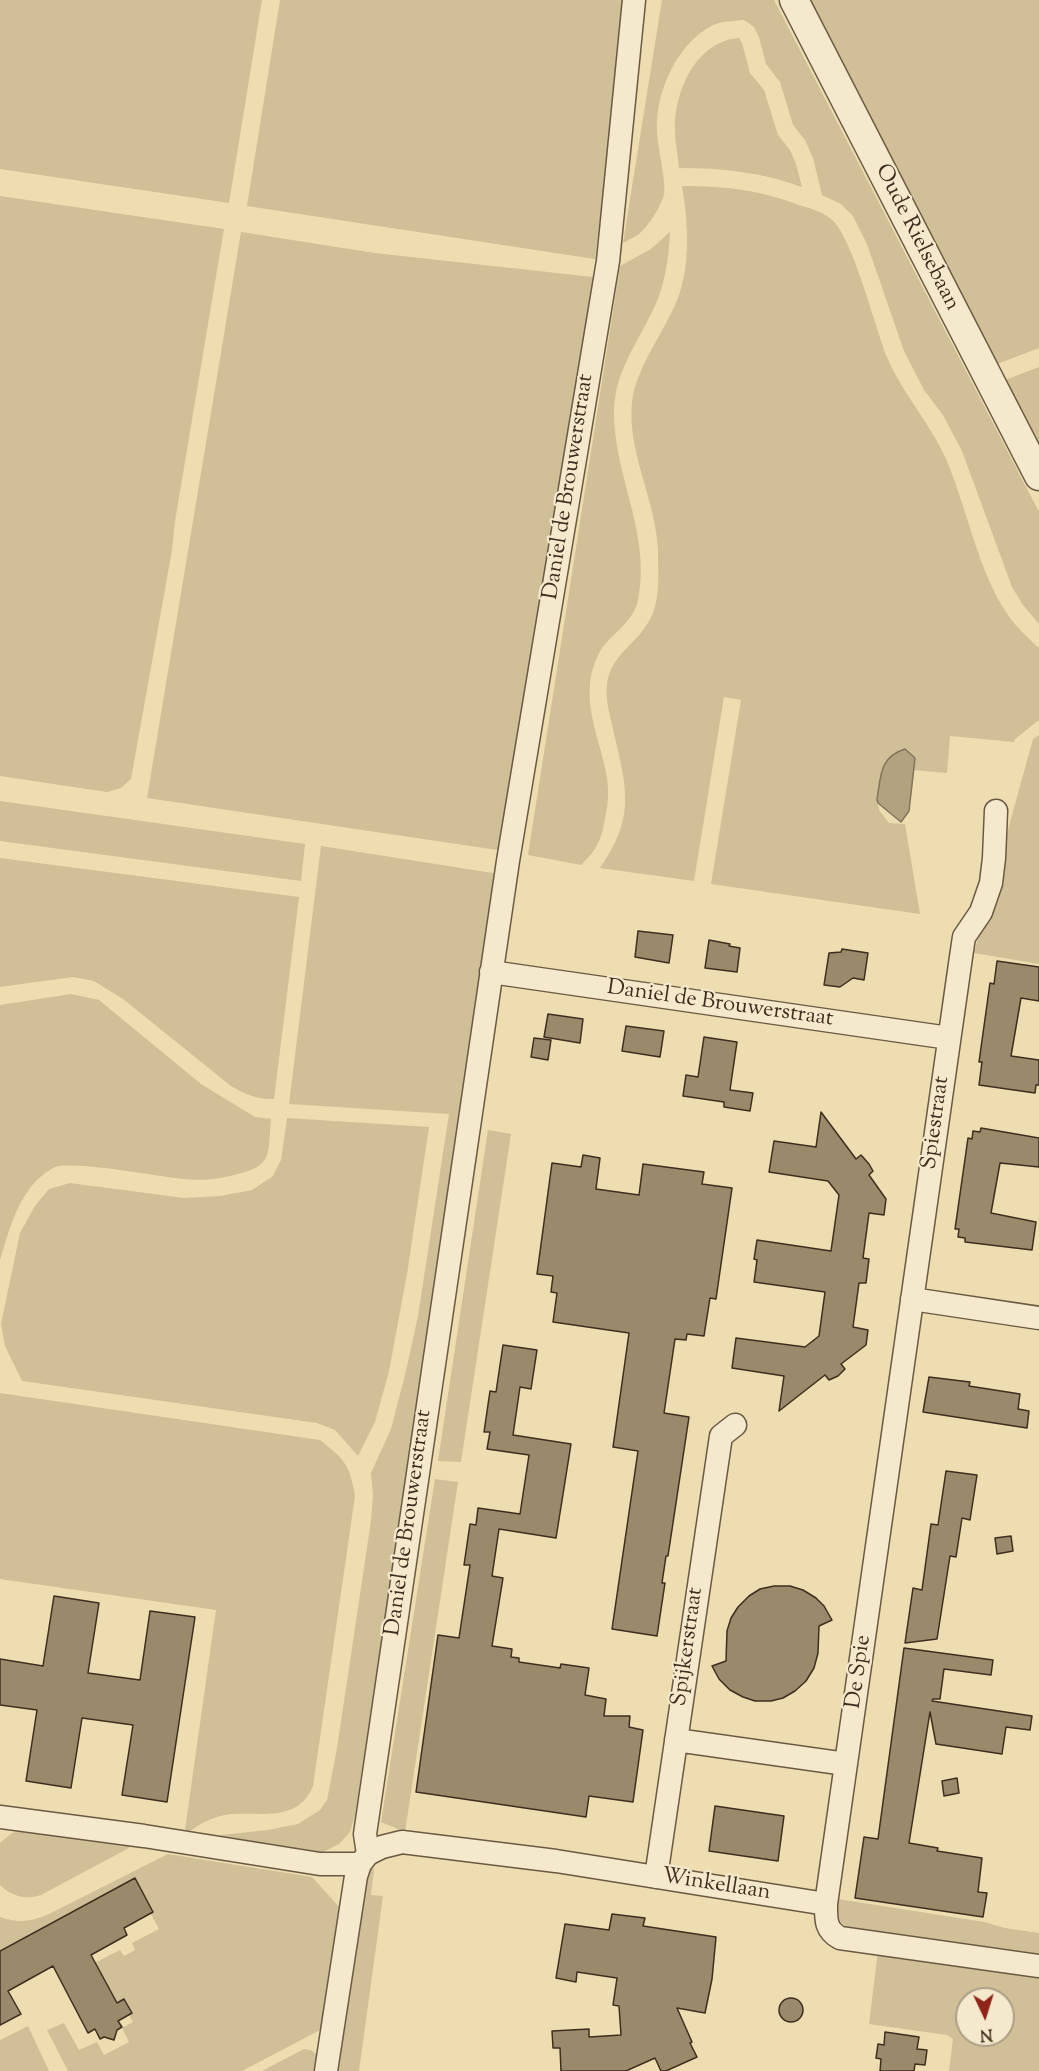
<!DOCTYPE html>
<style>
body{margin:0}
#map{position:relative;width:1039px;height:2071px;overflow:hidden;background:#eeddb0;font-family:"Sorts Mill Goudy",serif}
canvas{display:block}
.north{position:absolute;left:955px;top:1987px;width:60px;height:60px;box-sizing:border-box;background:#f4e9cc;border:2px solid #ac9e87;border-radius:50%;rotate:176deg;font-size:16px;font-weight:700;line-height:24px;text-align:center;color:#3f2e1f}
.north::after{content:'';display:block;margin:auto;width:21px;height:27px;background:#8f2418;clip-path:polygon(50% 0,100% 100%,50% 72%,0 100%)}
</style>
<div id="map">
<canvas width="1039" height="2071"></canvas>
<div class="north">N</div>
</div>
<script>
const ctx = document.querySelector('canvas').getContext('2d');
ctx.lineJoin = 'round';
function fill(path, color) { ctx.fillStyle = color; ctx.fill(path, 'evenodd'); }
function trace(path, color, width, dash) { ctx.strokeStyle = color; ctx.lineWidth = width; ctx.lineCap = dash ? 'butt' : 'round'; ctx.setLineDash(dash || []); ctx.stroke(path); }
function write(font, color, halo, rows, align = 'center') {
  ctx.font = font + ' "Sorts Mill Goudy",serif'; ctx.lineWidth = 4.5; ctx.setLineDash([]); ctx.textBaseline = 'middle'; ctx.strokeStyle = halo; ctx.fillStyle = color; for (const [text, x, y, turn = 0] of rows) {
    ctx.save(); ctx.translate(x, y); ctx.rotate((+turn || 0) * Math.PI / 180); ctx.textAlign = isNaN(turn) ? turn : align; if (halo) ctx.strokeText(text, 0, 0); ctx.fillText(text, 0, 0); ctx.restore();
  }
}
fill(new Path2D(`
 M0 0H262L229 203 0 169Z
 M280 0H626L595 259 247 206Z
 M662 0H774L1039 512V624L1023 605 1012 587 962 451 943 415 924 390 904 351 867 244 853 216 841 204 822 195 813 158 805 140 793 125 780 82 766 64 759 37 754 27 744 20C734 21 722 21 713 25 677 43 655 93 657 131 657 144 667 186 664 195 660 208 649 225 639 234 635 237 628 240 623 243Z
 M802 0H1039V348L992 366Z
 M739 38 742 43 750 73 764 90 778 135 790 150 796 164 802 187C762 172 722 168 679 168 678 155 675 142 675 130 674 92 696 41 739 38Z
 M682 186C727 186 760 190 802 206 812 209 823 212 831 219 852 235 875 327 887 357 902 393 930 423 946 459 967 508 978 572 1008 615 1016 627 1028 638 1039 648V720L1015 739 1014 742 950 736 947 773 913 770 915 758 877 799 879 810 889 823 905 824 920 914 711 884 741 700 724 697 694 881 600 868C637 815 626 787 613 729 610 715 605 700 607 684 611 654 636 645 649 621 661 602 658 572 658 550 656 500 627 453 632 402 636 367 665 331 678 298 691 263 688 222 682 186Z
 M0 196 224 229 175 521 172 550 131 779 121 788 107 792 0 776Z
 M241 232 375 253 593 277 504 851 147 798Z
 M670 232C669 251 667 271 661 290 650 325 620 360 615 398 607 464 653 530 638 600 634 619 619 629 606 643 597 653 591 671 590 684 587 717 602 746 607 778 609 792 608 805 605 818 602 839 596 851 581 865L528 855 620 266 651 249Z
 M1039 367V456L1000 382Z
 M1039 735V964L974 953 1033 739Z
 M0 801 305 844 301 881 0 841Z
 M321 846 499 874 355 1815 350 1832 339 1844 321 1853H301L212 1841 221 1835 268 1830 298 1824 320 1810 327 1800 337 1748 371 1521 373 1495 371 1473 391 1429 406 1371 418 1316 449 1114 289 1104Z
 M0 858 299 897 274 1099C258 1100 245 1094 231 1086L123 999 94 981 73 977 0 987Z
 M71 994 99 1000 201 1084 255 1117 271 1119C270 1130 270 1144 267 1155 263 1167 250 1171 238 1174 221 1179 201 1181 184 1179 160 1177 69 1159 53 1168 20 1186 10 1227 0 1260V1005Z
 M287 1118 429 1127 407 1274 389 1371 375 1422 358 1456 335 1430 317 1423 22 1381 5 1346 1 1324 20 1233 35 1206 49 1189 70 1183 184 1198 220 1196 252 1190 273 1176 281 1160Z
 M488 1130 511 1134 461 1462 438 1461Z
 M0 1393 320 1440C345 1460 350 1465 355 1496L313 1786C297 1825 257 1810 225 1815 209 1818 195 1826 184 1837L216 1610 0 1579Z
 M435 1479 458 1482 405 1832 381 1822Z
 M33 1828 128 1843 129 1848 41 1895C25 1900 13 1897 0 1885V1843L12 1833Z
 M168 1854 312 1877 342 1910 322 2029 242 2071H68L47 2030 64 2023 79 2050 97 2042 104 2055 129 2042 122 2028 133 2022 127 2011 120 2014 83 1969 120 1950 124 1956 135 1950 132 1943 159 1929 138 1890 0 1963V1917C18 1923 30 1922 47 1915Z
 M368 1868 374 1869 371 1895 383 1896 359 2071H334Z
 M838 1899 984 1922 1005 1928 1039 1933V1954L838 1926 836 1920Z
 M878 1951 1039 1972V2071H949L953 2039 947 2035 869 2024ZM967 1999H1003V2035H967Z
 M28 2026 49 2071H0V2040Z
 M304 2049 311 2050 316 2054V2071H262Z`), '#d0bf97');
const water = new Path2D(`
 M905 749 915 758 909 811 901 822 878 803 877 799C881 777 879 757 905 749Z`);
fill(water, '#b2a27f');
trace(water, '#847459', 1.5);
const building = new Path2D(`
 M638 931 673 935 669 963 635 957Z
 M709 940 730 944 729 946 740 948 737 972 705 968Z
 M842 949 868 953 864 980 853 978 840 987 824 985 829 953 841 952Z
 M997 961 1039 967V1001L1021 998 1011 1056 1039 1060V1085H1036L1035 1093 979 1085 982 1062H979L990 983 994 984Z
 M548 1014 583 1019 580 1043 544 1037Z
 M626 1026 664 1031 660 1057 622 1051Z
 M704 1037 737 1042 730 1090 753 1093 750 1111 724 1107V1102L683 1096 686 1075 698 1077Z
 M534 1038 551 1040 548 1060 531 1057Z
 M821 1112 856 1159 861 1155 869 1164 873 1171 869 1175 886 1199 884 1215 869 1213 863 1258 869 1259 866 1283H859L853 1327 868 1330 866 1345 841 1364 845 1369 838 1376 829 1380 825 1375 779 1411 784 1376 732 1368 736 1338 805 1347 819 1336 825 1292 754 1282 757 1260 754 1259 757 1240 831 1251 839 1195 828 1181 769 1172 774 1141 816 1147Z
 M981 1128 1039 1138V1167L1000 1163 991 1213 1036 1222 1032 1250 965 1242V1238L958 1237 959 1229H955L968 1138 972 1139 973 1131 980 1132Z
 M583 1155 600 1158 596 1189 639 1195 643 1164 704 1172 702 1184 732 1188 716 1299 710 1298 704 1336 687 1334 686 1340 675 1339 664 1413 689 1417 668 1556H666L662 1583H665L657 1636 612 1629 638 1451 613 1447 629 1333 553 1322 557 1293 551 1292 553 1276 537 1274 552 1163 581 1167Z
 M503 1345 537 1350 531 1389 520 1387 513 1435 571 1444 556 1538 499 1529 492 1576 503 1578 492 1646 512 1649 511 1657 519 1658V1662L560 1668 561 1664 589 1668 585 1695 606 1699 604 1716H630L629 1727 643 1730 633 1802 589 1796 586 1817 416 1792 438 1635 459 1638 470 1565H464L470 1524 476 1525 478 1508 520 1514 529 1455 487 1449 490 1432H484L490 1391 496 1392Z
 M929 1377 970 1382 969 1386 1020 1394 1018 1409 1029 1411 1027 1428 923 1412Z
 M946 1471 977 1475 970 1520 962 1518 956 1557 950 1556 937 1639 905 1643 913 1588 922 1590 931 1524 938 1525Z
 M1011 1536 1013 1551 997 1554 995 1538Z
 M774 1586H790L803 1590 816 1598 824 1606 832 1620 819 1626 818 1653 814 1668 806 1681 795 1691 783 1698 771 1701H755L743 1697 730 1690 719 1679 712 1666 726 1661 727 1631 731 1618 738 1607 749 1596 760 1589Z
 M54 1596 99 1603 88 1673 140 1680 150 1611 195 1617 167 1802 122 1795 133 1725 82 1718 71 1788 26 1781 37 1710 0 1705V1659L43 1666Z
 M904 1648 993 1660 991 1675 944 1669 940 1699H933L932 1701 1032 1716 1030 1730 1006 1727 1002 1754 936 1744 930 1712 909 1843 938 1848 937 1851 982 1858 978 1892 987 1893 983 1917 855 1898 864 1837 878 1839Z
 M957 1778 959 1793 944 1796 942 1781Z
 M715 1806 784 1816 778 1861 709 1851Z
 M135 1878 153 1912 124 1928 127 1935 91 1955 117 2003 124 1999 132 2013 118 2021 122 2027 117 2030 114 2040 104 2037 100 2039 95 2029 88 2033 53 1966 8 1991 21 2014 0 2025V1951Z
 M612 1914 645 1918 643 1926 716 1937 712 1979 705 2013 677 2008 692 2042 690 2043 697 2057 666 2071H661L655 2058 626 2071H561L560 2048H553L552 2031 589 2029V2037L621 2035 619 2006 613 2005 617 1978 577 1972 576 1982 556 1978 565 1924 609 1930Z
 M779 2010a12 12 0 1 1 24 0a12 12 0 1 1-24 0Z
 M885 2032 919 2037 917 2049 927 2050 925 2065 915 2064 914 2071H880L881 2059 876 2058 878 2044 884 2045Z`);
fill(building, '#9a896a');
trace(building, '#3f2e1f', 1.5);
const minor = new Path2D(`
 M491 972 949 1038
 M912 1299 1039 1318
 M676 1740 846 1764
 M0 1817 144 1836 320 1864H360
 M368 1854 382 1847 402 1842 556 1861 826 1904C826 1919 825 1930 840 1938L1039 1966
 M656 1877 721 1436 735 1425
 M826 1904 961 957 964 937 981 912 991 883 994 858 996 811
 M326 2071 356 1876 360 1864 368 1854 365 1834 508 861 608 261 634 0`);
const tertiary = new Path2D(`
 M794 0 1039 476`);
trace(minor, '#6b5a43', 25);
trace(tertiary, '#6b5a43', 31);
trace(minor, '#f4e9cc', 22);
trace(tertiary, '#f4e9cc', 28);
write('22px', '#3f2e1f', '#f4e9cc', [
 ["Oude Rielsebaan",916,238,63],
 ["Daniel de Brouwerstraat",570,487,-81],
 ["Daniel de Brouwerstraat",720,1005,8],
 ["Spiestraat",937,1123,-82],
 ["Daniel de Brouwerstraat",410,1523,-82],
 ["Spijkerstraat",689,1647,-82],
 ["De Spie",860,1672,-82],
 ["Winkellaan",716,1886,9]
]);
</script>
